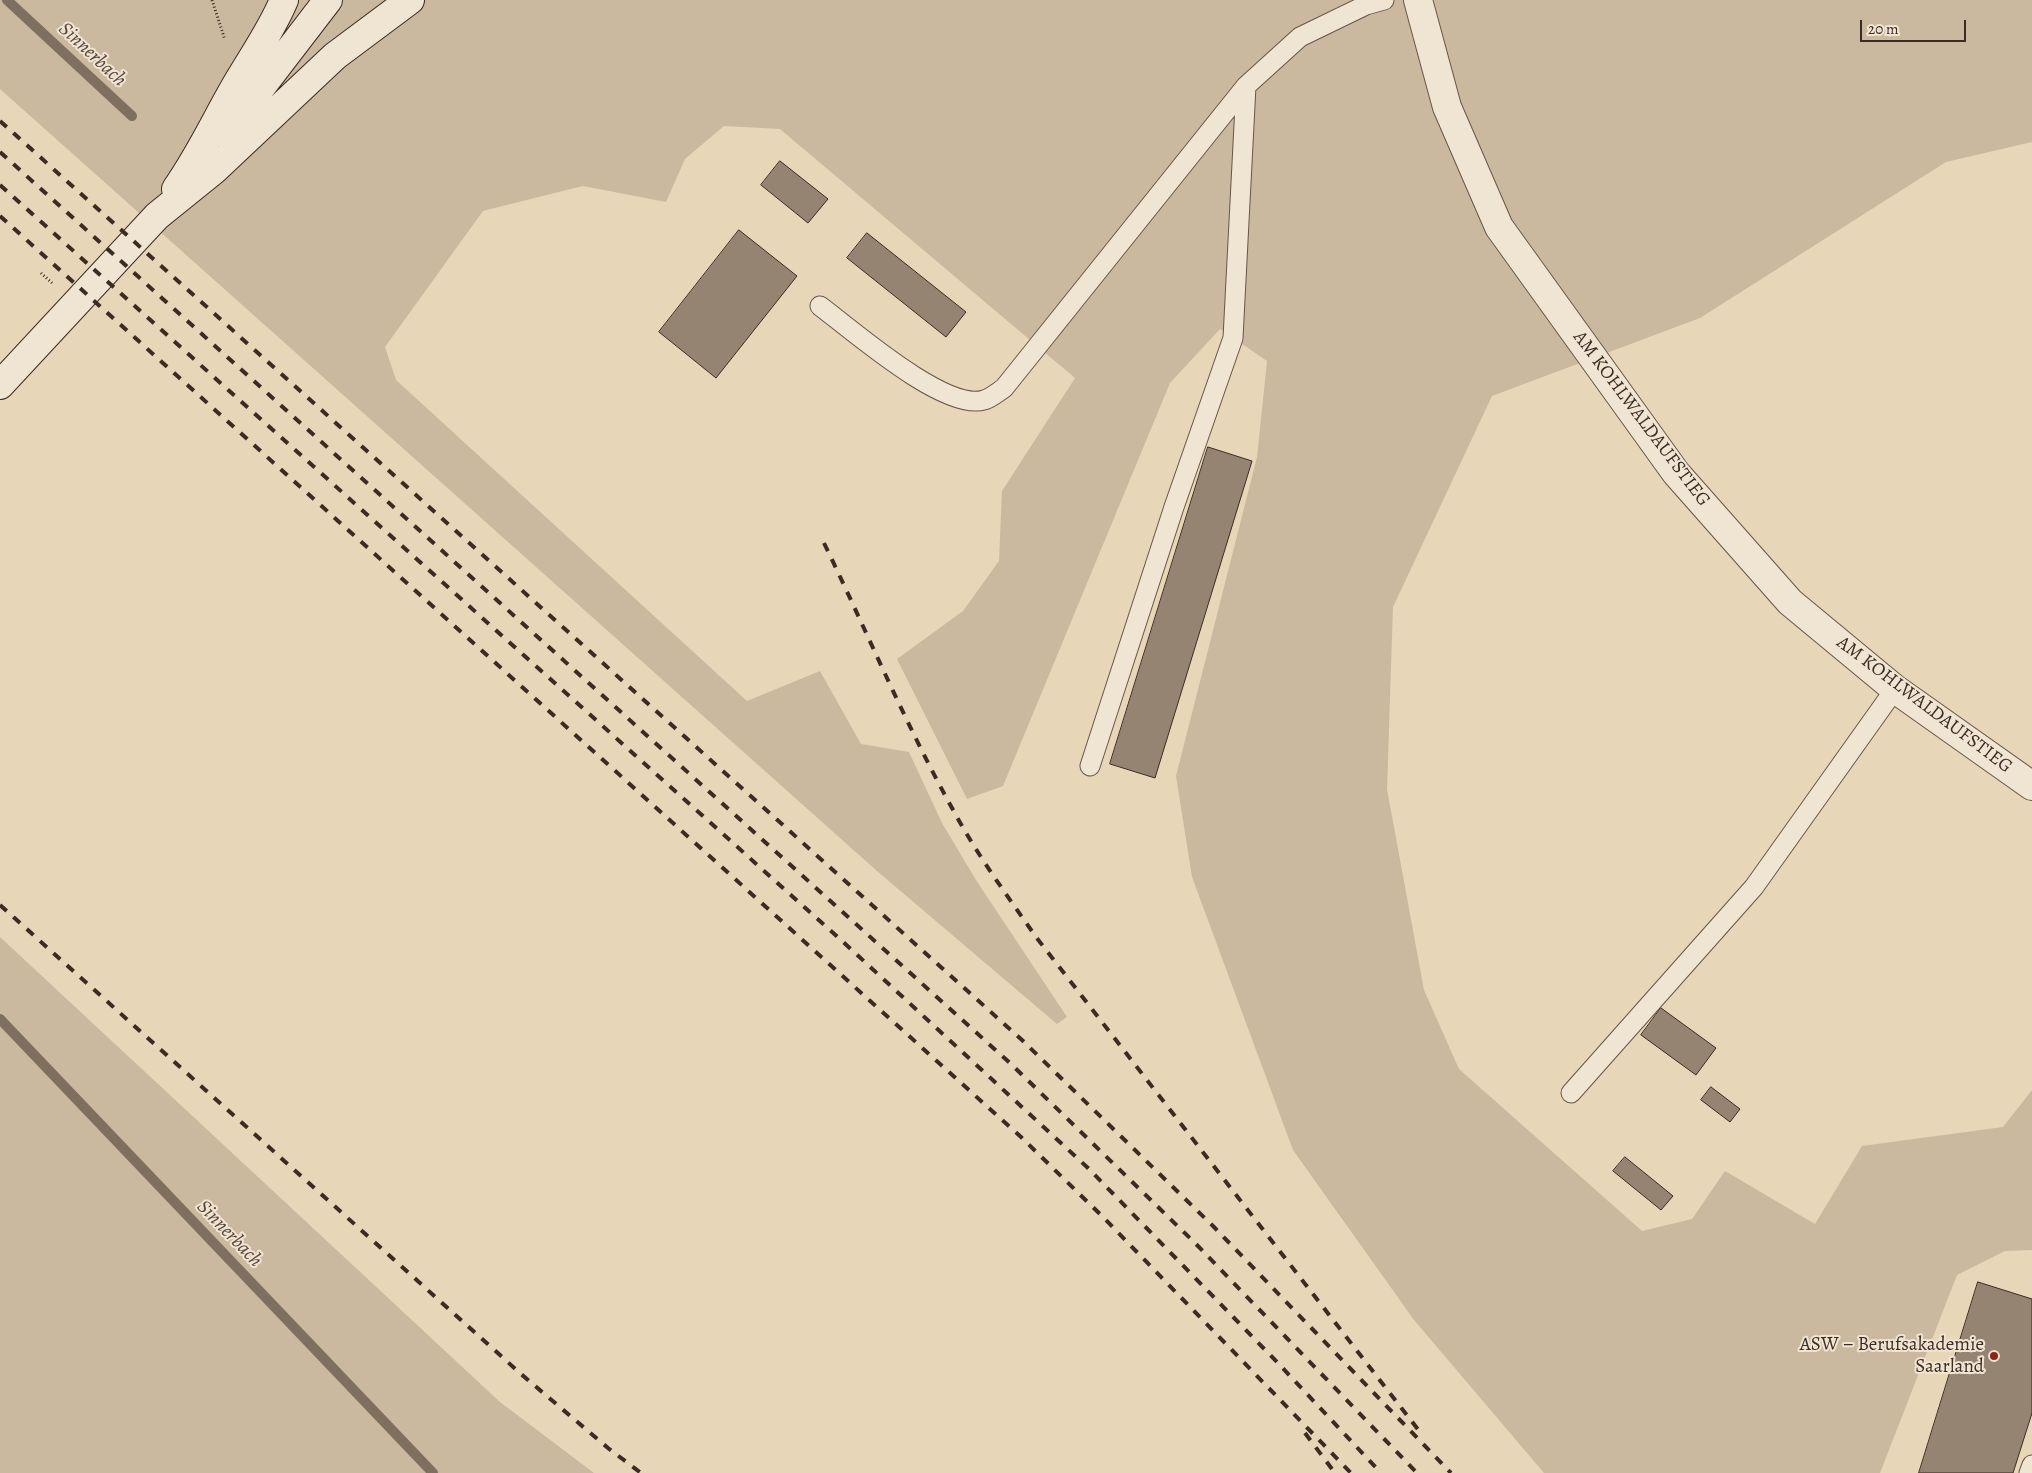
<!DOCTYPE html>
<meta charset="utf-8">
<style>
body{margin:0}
#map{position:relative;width:2032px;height:1473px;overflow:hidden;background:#e8d6b9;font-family:Alegreya,serif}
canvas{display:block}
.scale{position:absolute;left:1860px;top:20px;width:106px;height:22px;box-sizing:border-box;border:2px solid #3b2b22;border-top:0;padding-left:6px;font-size:15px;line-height:18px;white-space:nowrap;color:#3b2b22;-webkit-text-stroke:4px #f0e4d2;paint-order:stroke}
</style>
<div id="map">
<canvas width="2032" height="1473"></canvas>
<div class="scale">20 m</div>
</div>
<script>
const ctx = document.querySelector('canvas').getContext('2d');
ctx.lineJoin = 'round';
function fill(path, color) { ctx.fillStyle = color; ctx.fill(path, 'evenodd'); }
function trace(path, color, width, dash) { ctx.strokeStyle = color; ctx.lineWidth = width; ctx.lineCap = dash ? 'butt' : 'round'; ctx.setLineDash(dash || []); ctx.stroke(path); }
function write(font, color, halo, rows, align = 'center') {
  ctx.font = font + ' Alegreya,serif'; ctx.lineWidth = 4; ctx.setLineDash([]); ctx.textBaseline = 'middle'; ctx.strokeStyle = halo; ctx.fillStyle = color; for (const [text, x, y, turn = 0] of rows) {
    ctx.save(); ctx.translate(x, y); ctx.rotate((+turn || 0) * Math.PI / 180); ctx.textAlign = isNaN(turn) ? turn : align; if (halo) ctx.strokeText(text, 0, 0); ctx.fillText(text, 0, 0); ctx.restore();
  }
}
fill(new Path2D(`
 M0 0H2032V142L1946 162 1700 318 1492 396 1393 607 1387 789 1424 990 1459 1069 1642 1231 1692 1219 1725 1171 1815 1224 1862 1146 2003 1127 2032 1090V1250L2005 1251 1957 1275 1880 1473H1544L1414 1320 1293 1150 1192 877 1176 776 1257 457 1267 361 1220 329 1170 383 1003 786 967 799 897 659 963 611 999 561 1002 491 1075 378 780 129 724 126 685 159 666 202 583 186 483 211 385 347 396 380 747 701 820 671 861 744 909 752 942 823 976 880 1067 1017 1057 1024 877 871 0 89Z
 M0 937 500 1402 594 1473H0Z`), '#cbb99f');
trace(new Path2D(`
 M7 0 132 116
 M0 1019 433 1473`), '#7f6f5e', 10);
const building = new Path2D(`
 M780 161 828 199 808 223 761 185Z
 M739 230 797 276 716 378 659 332Z
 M867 233 966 312 946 337 847 258Z
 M1208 447 1252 461 1155 778 1110 764Z
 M1661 1008 1716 1048 1696 1075 1641 1035Z
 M1711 1087 1740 1109 1730 1122 1701 1100Z
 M1625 1157 1673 1196 1661 1210 1613 1171Z
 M1978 1282 2032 1299V1413L2013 1473H1919Z`);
fill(building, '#958471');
trace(building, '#3b2b22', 1);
const service = new Path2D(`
 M820 306C851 329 945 412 984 400 991 398 998 392 1004 388L1246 86 1300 37 1366 5 1384 0
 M1090 766 1174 507 1233 338 1246 86
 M1571 1093 1754 887 1895 689
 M2029 1473 2032 1465`);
const minor = new Path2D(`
 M1418 0 1447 107 1499 227 1676 473 1790 602 1895 689 2032 786`);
const secondary = new Path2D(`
 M222 133 239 116 328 0
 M176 189C202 152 217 117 239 80 255 53 272 29 284 0
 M0 385 157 216 214 170 335 56 410 0`);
trace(service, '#665648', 21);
trace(minor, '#665648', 30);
trace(secondary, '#3b2b22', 30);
trace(new Path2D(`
 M212 0 225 40
 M41 273 52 283`), '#3b2b22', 3, [1, 2.5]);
trace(service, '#f0e4d2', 19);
trace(minor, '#f0e4d2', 28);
trace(secondary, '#f0e4d2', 28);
trace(new Path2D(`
 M0 121 1022 1040 1214 1227 1451 1473
 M0 152 1010 1063 1195 1243 1417 1473
 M0 185 841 940 1088 1168 1277 1362 1381 1473
 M0 216 1021 1137 1103 1217 1351 1473
 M824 543C868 634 907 728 957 817 980 859 1009 898 1036 937L1420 1432
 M0 905 521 1374 608 1448 641 1473
 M1305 1433 1335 1473`), '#3b2b22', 4, [9, 9]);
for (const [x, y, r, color] of [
 [1994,1356,5,"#8f2418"]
]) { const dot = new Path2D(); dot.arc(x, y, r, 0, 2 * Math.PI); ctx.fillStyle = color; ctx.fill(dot); trace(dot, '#f0e4d2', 2); }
write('19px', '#3b2b22', '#f0e4d2', [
 ["AM KOHLWALDAUFSTIEG",1641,419,53],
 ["AM KOHLWALDAUFSTIEG",1924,705,37]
]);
write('19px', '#3b2b22', '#f0e4d2', [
 ["ASW – Berufsakademie",1984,1345],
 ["Saarland",1984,1367]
], 'right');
write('italic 20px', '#58473b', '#f0e4d2', [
 ["Sinnerbach",92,55,43],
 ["Sinnerbach",229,1234,46]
]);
</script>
